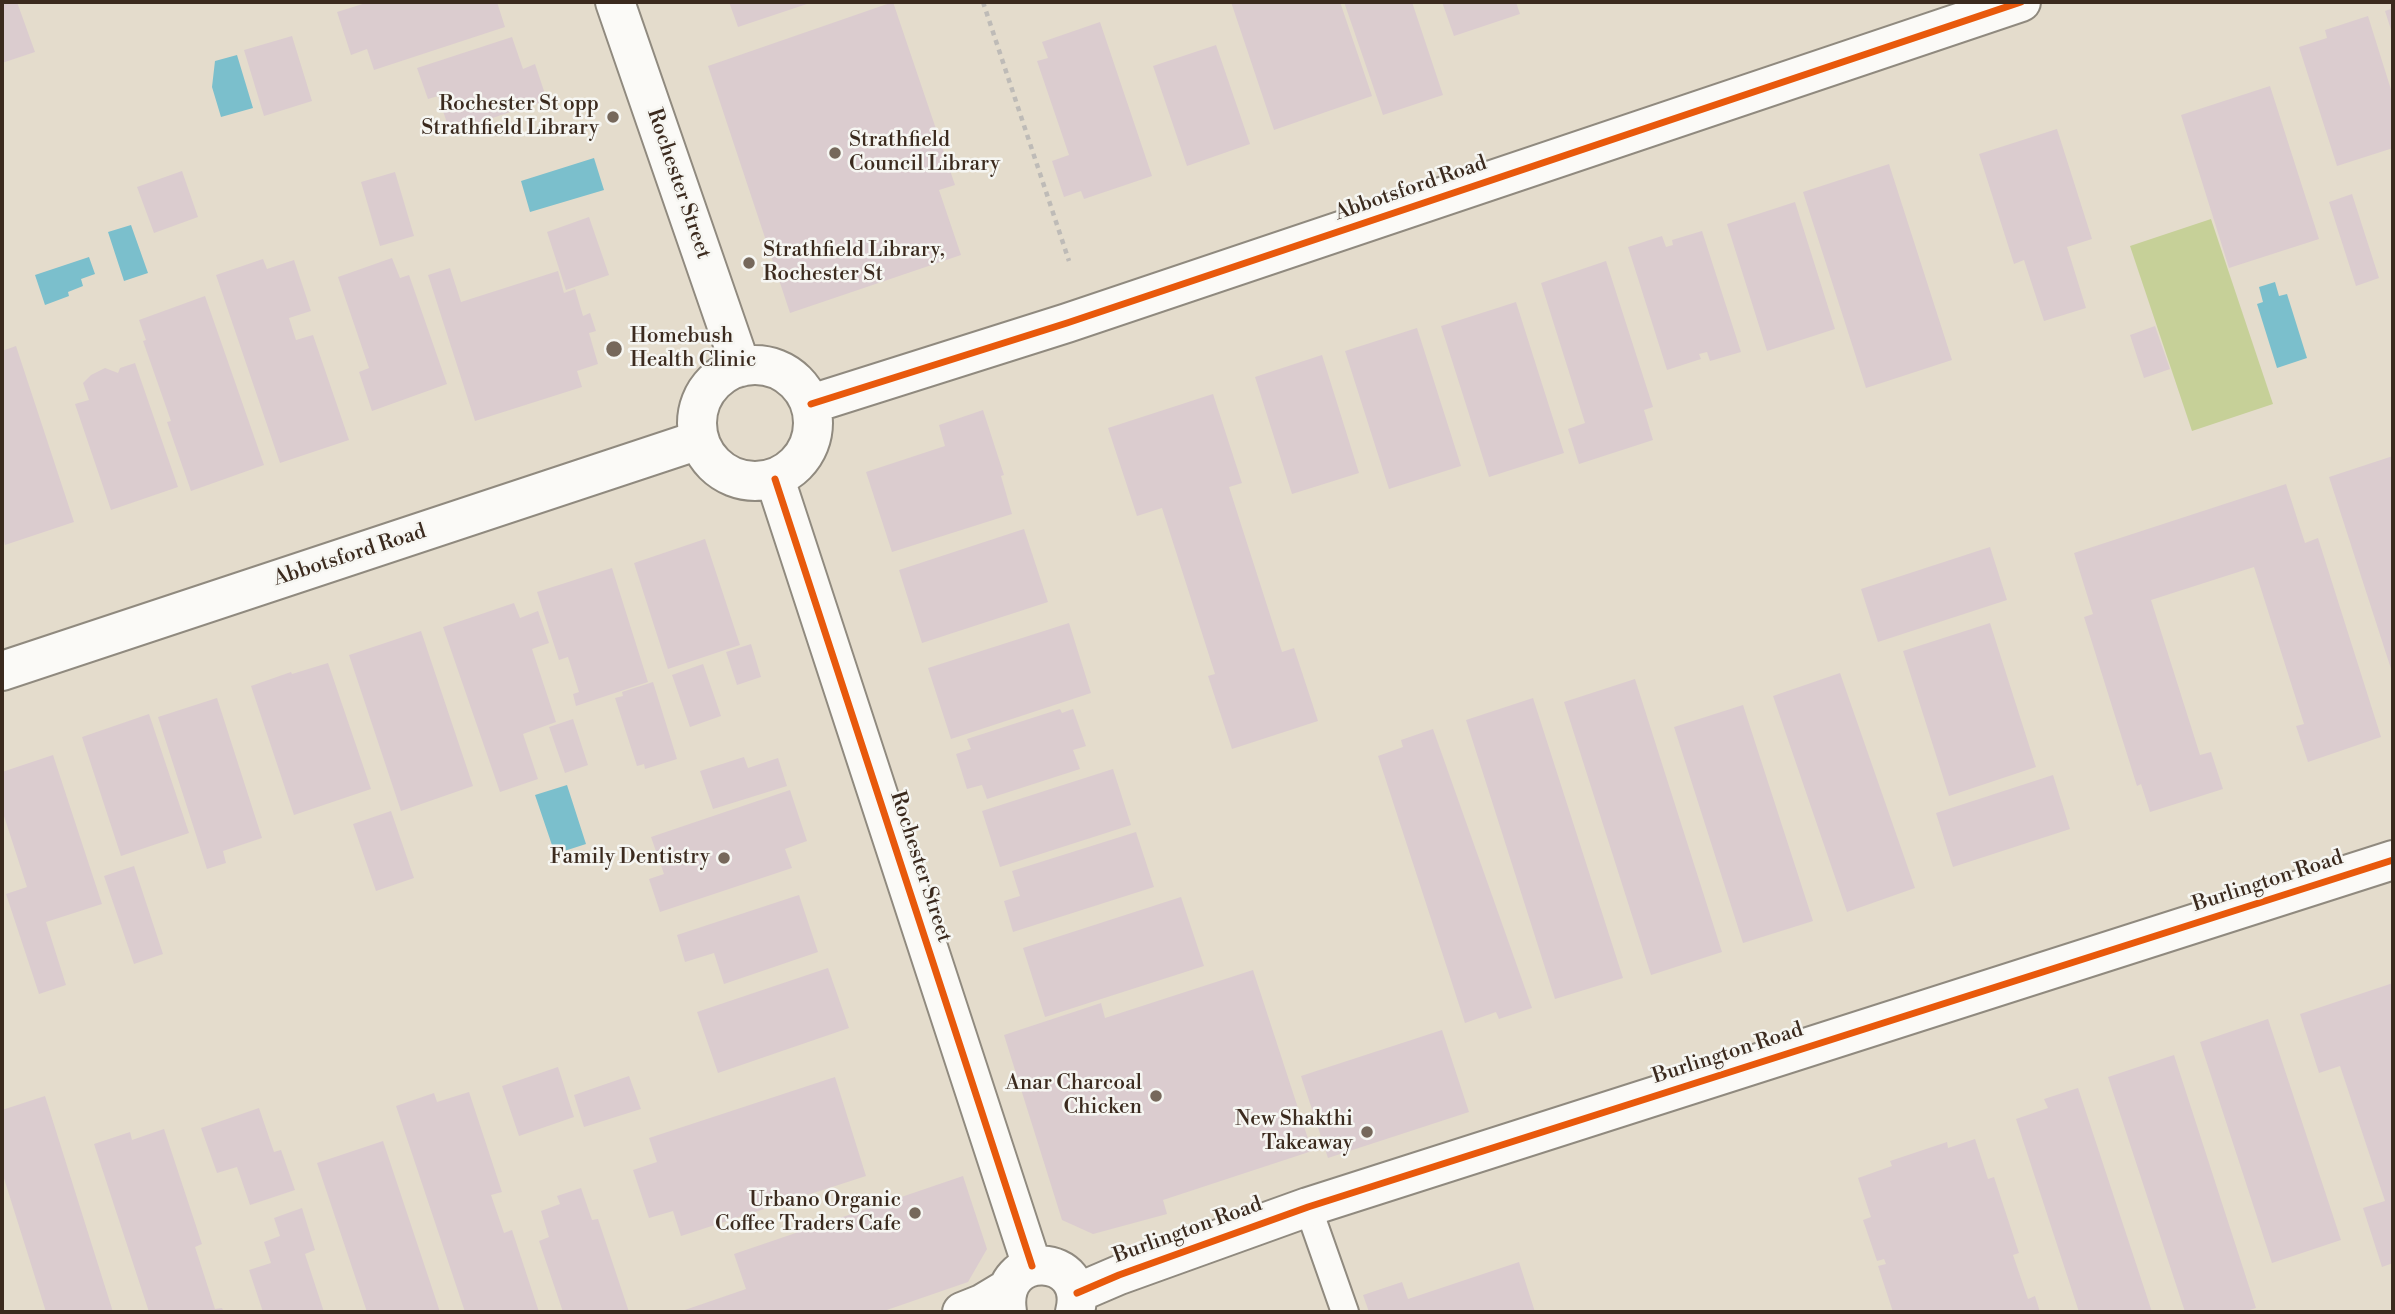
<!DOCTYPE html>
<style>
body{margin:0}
#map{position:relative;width:2395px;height:1314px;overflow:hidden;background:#e4dccc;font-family:"Libre Bodoni",serif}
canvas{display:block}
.frame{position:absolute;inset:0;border:4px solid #3b2a1e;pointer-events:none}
</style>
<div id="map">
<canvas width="2395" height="1314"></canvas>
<div class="frame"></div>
</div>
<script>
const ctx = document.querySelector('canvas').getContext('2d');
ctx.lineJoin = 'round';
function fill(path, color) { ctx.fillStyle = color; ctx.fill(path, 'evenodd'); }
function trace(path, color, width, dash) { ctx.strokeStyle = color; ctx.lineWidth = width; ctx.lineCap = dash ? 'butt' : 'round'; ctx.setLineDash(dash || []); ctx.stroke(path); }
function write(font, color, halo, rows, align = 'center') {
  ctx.font = font + ' "Libre Bodoni",serif'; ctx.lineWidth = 5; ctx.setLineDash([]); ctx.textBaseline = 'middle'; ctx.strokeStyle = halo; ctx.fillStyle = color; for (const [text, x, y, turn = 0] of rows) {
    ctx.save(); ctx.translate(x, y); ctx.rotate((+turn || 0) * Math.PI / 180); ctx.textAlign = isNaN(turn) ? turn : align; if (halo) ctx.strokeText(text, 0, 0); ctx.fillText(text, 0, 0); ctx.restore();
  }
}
fill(new Path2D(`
 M2211 219 2273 404 2192 431 2130 246Z`), '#c6d098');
fill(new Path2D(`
 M237 55 253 108 221 117 212 87 215 61Z
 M594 158 604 190 530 212 521 181Z
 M131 225 148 273 124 281 108 232Z
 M89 257 95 274 81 279 83 286 68 292 69 296 45 305 35 275Z
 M2275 282 2279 296 2287 294 2307 358 2277 368 2257 304 2263 302 2259 287Z
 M567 785 586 844 555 854 535 795Z`), '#7bbfcc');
fill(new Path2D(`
 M2 2H17L35 52 2 63Z
 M369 2H497L505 27 374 70 367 49 351 55 337 12Z
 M729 2H813L738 27Z
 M893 2 955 185 939 190 961 255 790 313 708 66Z
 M1231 2H1340L1372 96 1274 130Z
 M1344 2H1412L1443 95 1383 115Z
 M1442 2H1516L1520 14 1454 36Z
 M2393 8V36L2385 11Z
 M2368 16 2393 96V148L2337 166 2299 47 2327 38 2325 30Z
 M1100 22 1152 176 1084 199 1081 191 1064 197 1052 161 1069 155 1037 61 1048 58 1042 42Z
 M292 36 312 101 264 116 244 50Z
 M512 37 523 69 535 64 547 100 450 132 438 96 428 99 417 68Z
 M1216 45 1250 144 1187 166 1153 66Z
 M2270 86 2319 239 2229 268 2181 115Z
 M2057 129 2092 239 2067 247 2086 308 2044 321 2024 260 2014 264 1979 154Z
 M1889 164 1952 360 1866 388 1803 192Z
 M182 171 198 217 154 233 137 187Z
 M395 172 414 236 380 246 361 182Z
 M2352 194 2379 278 2356 286 2329 202Z
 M1795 202 1835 329 1767 351 1727 224Z
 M589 217 609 275 566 290 547 232Z
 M1702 231 1741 352 1710 361 1707 352 1699 354 1701 359 1667 370 1628 247 1662 236 1666 247 1673 245 1672 240Z
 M392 258 400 278 409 275 447 384 372 411 359 372 369 368 338 277Z
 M263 259 267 269 294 260 311 311 289 318 296 340 313 335 349 440 280 463 216 275Z
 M1606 261 1653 407 1644 410 1653 440 1579 464 1568 429 1585 423 1541 283Z
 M450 268 461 302 558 271 564 293 575 289 583 316 590 313 596 331 589 333 598 364 577 371 582 387 475 421 428 275Z
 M205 296 264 465 191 491 167 422 171 421 143 341 146 340 139 320Z
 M1516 302 1564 453 1489 477 1441 326Z
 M2155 326 2170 369 2144 378 2130 335Z
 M1417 328 1461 466 1389 489 1345 351Z
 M16 346 74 522 5 545 2 534V351Z
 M1322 355 1359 473 1292 494 1255 377Z
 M135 363 178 487 111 510 75 404 89 400 83 383 91 375 105 368 118 373 120 368Z
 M1213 394 1242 483 1229 487 1282 652 1294 648 1318 721 1232 749 1208 676 1215 674 1162 508 1137 516 1108 428Z
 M983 410 1004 475 1001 476 1012 514 892 552 866 472 945 446 939 425Z
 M2393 456V675L2329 477Z
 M2286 484 2305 543 2318 538 2381 737 2308 762 2296 726 2304 724 2254 567 2151 600 2200 755 2211 752 2223 789 2150 812 2141 784 2137 786 2084 617 2093 614 2074 553Z
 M1024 529 1048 602 922 643 899 570Z
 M705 539 740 645 668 669 634 563Z
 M1990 547 2007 600 1878 642 1861 589Z
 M612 568 648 682 576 706 573 694 579 692 568 657 559 660 537 592Z
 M514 603 520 618 538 611 549 643 532 649 556 722 523 734 538 779 500 792 443 627Z
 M1069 623 1091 693 951 739 928 668Z
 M1990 623 2036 767 1949 796 1903 651Z
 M421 631 473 786 401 811 349 655Z
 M751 644 761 677 737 685 726 652Z
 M328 663 371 789 294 815 251 686 291 672 292 674Z
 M703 664 721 716 690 727 672 675Z
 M1840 673 1915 888 1847 912 1773 696Z
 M1635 679 1722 952 1651 975 1564 702Z
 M653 682 677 759 645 769 644 764 637 766 615 698 623 696 622 692Z
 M217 698 262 838 223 851 226 863 207 869 158 717Z
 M1533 698 1623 978 1555 999 1466 720Z
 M1743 705 1813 921 1743 943 1674 727Z
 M1060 709 1062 713 1073 709 1086 746 1073 750 1080 769 987 799 982 785 967 789 956 754 971 749 967 739Z
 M149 714 189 833 121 856 82 737Z
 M573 719 588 765 565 773 549 727Z
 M1433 729 1532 1008 1499 1019 1496 1012 1465 1023 1378 756 1403 747 1401 740Z
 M53 755 102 904 46 922 66 985 39 994 6 894 27 887 2 810V772Z
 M744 757 748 768 778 758 787 786 713 809 700 771Z
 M1113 769 1131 825 1000 867 982 811Z
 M2053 775 2070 829 1953 867 1936 813Z
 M790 790 807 841 785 849 792 868 660 912 649 879 664 874 651 837Z
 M391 811 414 878 376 891 353 824Z
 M1136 832 1154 887 1013 932 1004 901 1020 896 1012 871Z
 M134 866 163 954 134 964 104 876Z
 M799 895 818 952 724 984 714 953 685 962 677 935Z
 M1181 897 1204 966 1045 1017 1023 948Z
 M828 968 849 1028 718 1073 697 1012Z
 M1253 970 1312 1151 1163 1200 1167 1214 1093 1234 1062 1220 1004 1035 1101 1003 1105 1018Z
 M2393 983V1263L2382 1267 2363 1208 2385 1201 2340 1066 2319 1073 2300 1014Z
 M2268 1019 2341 1240 2272 1263 2200 1042Z
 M1442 1030 1469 1112 1328 1158 1301 1076Z
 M2174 1055 2256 1308 2243 1312H2185L2108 1077Z
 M558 1067 574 1117 519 1136 502 1086Z
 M629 1076 641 1109 584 1127 574 1095Z
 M835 1077 866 1176 681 1236 673 1211 649 1218 633 1170 657 1162 649 1138Z
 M2078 1088 2152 1312H2079L2016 1119 2048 1108 2044 1099Z
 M469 1092 502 1192 491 1195 504 1233 512 1230 539 1312H465L396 1106 434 1093 437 1102Z
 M45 1096 113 1312H46L2 1172V1110Z
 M259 1108 274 1152 281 1150 295 1190 250 1205 237 1167 217 1173 201 1128Z
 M164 1129 202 1244 195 1247 215 1309 222 1308 224 1312H149L94 1144 130 1132 132 1140Z
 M1975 1139 1988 1179 1994 1177 2019 1253 2013 1255 2028 1299 2035 1296 2040 1312H1893L1878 1266 1886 1264 1884 1259 1877 1261 1863 1220 1871 1217 1858 1178 1892 1166 1890 1161 1947 1142 1948 1148Z
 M383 1141 440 1312H367L317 1163Z
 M963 1176 987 1249 968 1282 881 1312H679L746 1289 734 1254Z
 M581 1188 592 1220 598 1219 629 1312H563L539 1241 549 1237 541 1211 560 1204 557 1196Z
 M302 1208 315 1250 305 1254 324 1312H263L249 1270 271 1263 264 1242 280 1236 274 1218Z
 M1519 1262 1535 1312H1369L1363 1295 1402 1282 1408 1299Z`), '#dbcccf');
const lane = new Path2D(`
 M1308 1207 1345 1312`);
const street = new Path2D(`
 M615 2 741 367
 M697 423a58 58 0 1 1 116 0a58 58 0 1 1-116 0Z
 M811 404 1067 323 2021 2
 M775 479 1032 1266
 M2 671 699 440
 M1077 1293 1119 1275 1308 1207 2393 860
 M962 1312 982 1304 1007 1289
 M1007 1312C997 1247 1090 1253 1075 1312`);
trace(lane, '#908a7f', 30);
trace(street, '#908a7f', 42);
trace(new Path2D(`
 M983 2 1069 261`), '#bebbb7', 4.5, [5, 5]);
trace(lane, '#fbfaf7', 26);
trace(street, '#fbfaf7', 38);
trace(new Path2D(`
 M811 404 1067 323 2021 2
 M775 479 1032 1266
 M1077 1293 1119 1275 1308 1207 2393 860`), '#e8590c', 7);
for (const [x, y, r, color] of [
 [613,117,7,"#76685b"],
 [835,153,7,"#76685b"],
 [749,263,7,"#76685b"],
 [614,349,9,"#76685b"],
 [724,858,7,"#76685b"],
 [1156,1096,7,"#76685b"],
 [1367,1132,7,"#76685b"],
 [915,1213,7,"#76685b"]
]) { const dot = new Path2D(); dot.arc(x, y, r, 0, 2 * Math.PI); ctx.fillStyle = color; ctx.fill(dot); trace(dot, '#f6f6f2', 2.5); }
write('21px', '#3b2a1e', '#f6f6f2', [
 ["Rochester St opp",599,105],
 ["Strathfield Library",599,129],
 ["Strathfield",849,141,"left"],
 ["Council Library",849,165,"left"],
 ["Strathfield Library,",763,251,"left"],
 ["Rochester St",763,275,"left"],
 ["Homebush",630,337,"left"],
 ["Health Clinic",630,361,"left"],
 ["Family Dentistry",710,858],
 ["Anar Charcoal",1142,1084],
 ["Chicken",1142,1108],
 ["New Shakthi",1353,1120],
 ["Takeaway",1353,1144],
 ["Urbano Organic",901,1201],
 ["Coffee Traders Cafe",901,1225]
], 'right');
write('21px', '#3b2a1e', '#f6f6f2', [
 ["Rochester Street",678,184,71],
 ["Abbotsford Road",1411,189,-19],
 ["Abbotsford Road",350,556,-18],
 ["Rochester Street",920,867,72],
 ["Burlington Road",2268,882,-18],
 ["Burlington Road",1728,1054,-18],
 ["Burlington Road",1188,1231,-20]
]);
</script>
